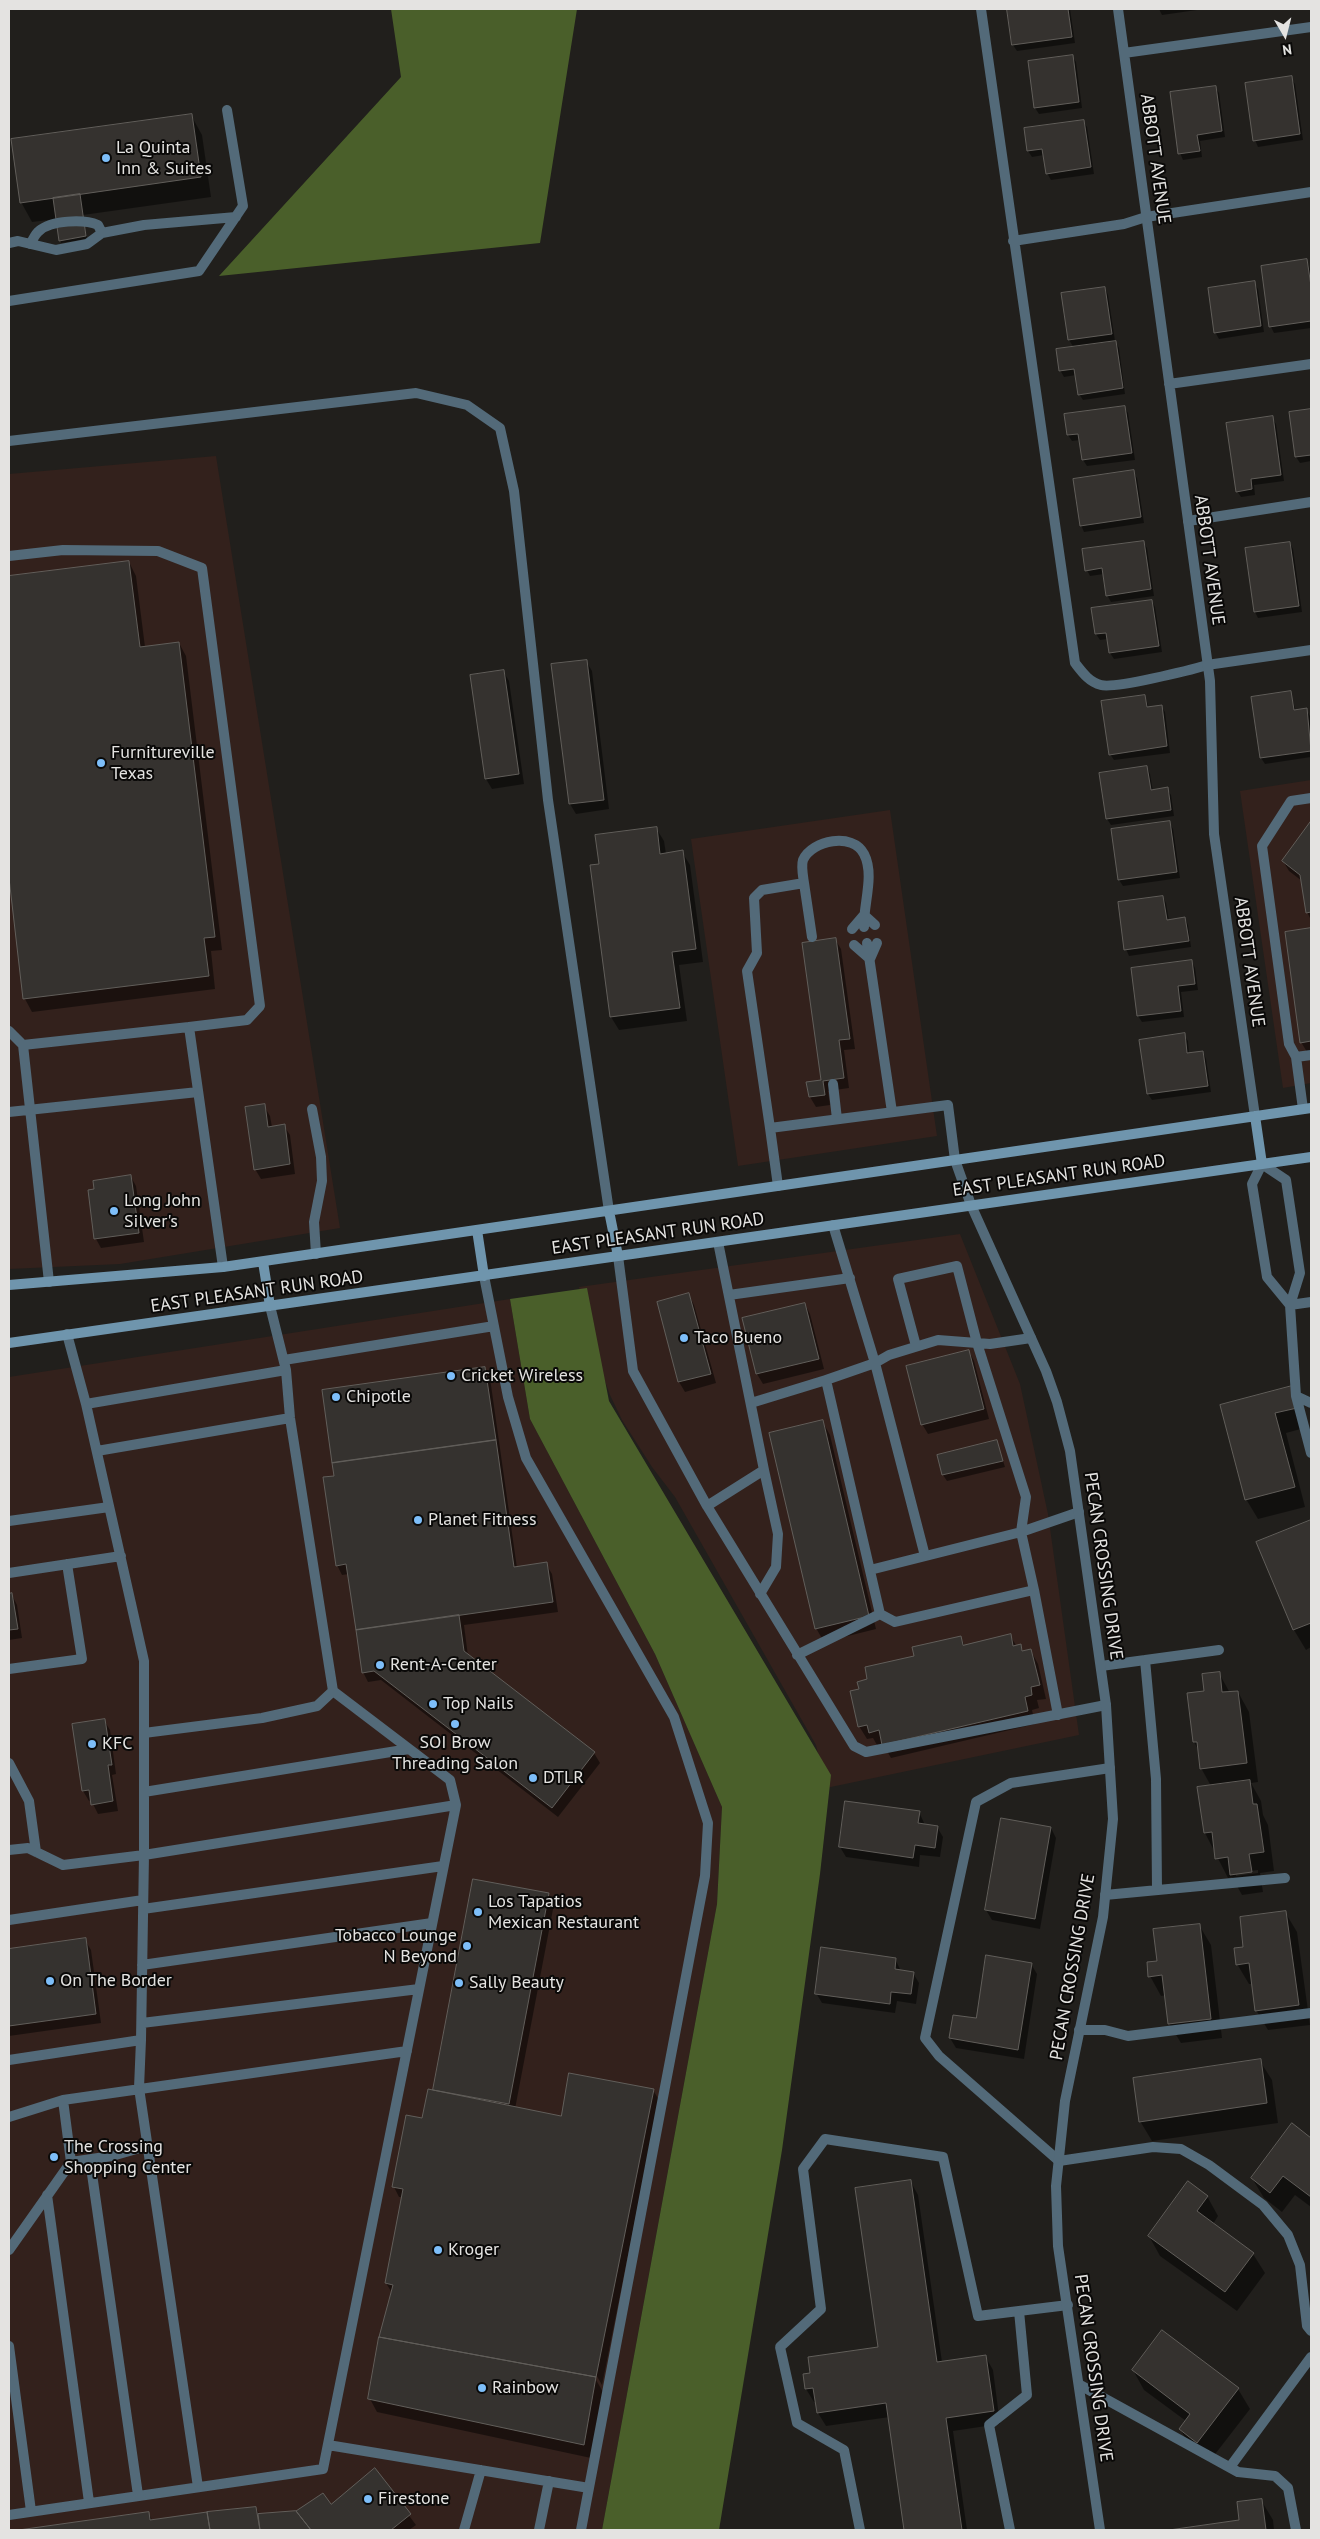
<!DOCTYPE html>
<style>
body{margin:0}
#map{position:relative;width:1320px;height:2539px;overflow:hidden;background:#211f1c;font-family:"PT Sans",sans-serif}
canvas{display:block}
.frame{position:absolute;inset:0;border:10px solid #e4e3e1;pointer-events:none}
.north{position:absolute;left:1260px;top:10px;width:50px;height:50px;-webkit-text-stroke:4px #0a0908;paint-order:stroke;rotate:172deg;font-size:14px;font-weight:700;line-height:20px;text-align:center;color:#e4e3e1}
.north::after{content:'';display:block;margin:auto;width:18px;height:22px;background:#e4e3e1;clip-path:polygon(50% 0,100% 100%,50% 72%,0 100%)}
</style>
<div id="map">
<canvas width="1320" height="2539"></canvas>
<div class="frame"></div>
<div class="north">N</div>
</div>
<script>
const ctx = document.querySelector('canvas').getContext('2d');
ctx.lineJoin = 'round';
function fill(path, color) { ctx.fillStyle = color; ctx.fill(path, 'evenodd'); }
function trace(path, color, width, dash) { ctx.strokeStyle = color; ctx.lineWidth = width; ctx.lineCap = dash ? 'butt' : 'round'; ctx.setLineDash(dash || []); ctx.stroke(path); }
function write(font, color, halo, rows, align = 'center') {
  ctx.font = font + ' "PT Sans",sans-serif'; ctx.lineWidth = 4; ctx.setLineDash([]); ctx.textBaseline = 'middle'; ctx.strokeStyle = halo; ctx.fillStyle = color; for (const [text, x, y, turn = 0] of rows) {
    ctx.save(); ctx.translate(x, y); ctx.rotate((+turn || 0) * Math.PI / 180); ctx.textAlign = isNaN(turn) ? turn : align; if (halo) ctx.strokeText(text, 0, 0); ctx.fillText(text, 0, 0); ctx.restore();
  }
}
fill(new Path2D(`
 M216 456 340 1228 120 1264 9 1269V474Z
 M1311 780V1083L1283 1088 1240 791Z
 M890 810 937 1136 738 1166 691 839Z
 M960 1234 1020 1384 1048 1514 1079 1735 826 1788 816 1745 675 1497 652 1467 622 1420 610 1395 591 1342 579 1287Z
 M510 1299 530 1419 655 1654 722 1807 717 1904 602 2530H9V1377Z`), '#33211c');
fill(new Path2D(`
 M391 9H577L540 243 219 276 401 77Z
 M587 1288 609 1401 831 1775 820 1874 782 2150 719 2530H602L717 1904 722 1807 655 1654 530 1419 510 1299Z`), '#4a5f2a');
fill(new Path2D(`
 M1008 9H1070L1075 43 1017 51 1013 45Z
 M1159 9H1204L1162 15Z
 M1072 56 1076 62 1082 108 1039 114 1035 108Z
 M1291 78 1295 84 1303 140 1258 147 1255 140Z
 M1215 87 1219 93 1225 137 1200 141 1202 157 1183 160 1180 153Z
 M191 115 202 135 211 197 83 215 87 239 61 243 57 219 32 222 21 202Z
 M1083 121 1087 127 1094 174 1051 180 1047 173 1044 155 1032 157 1028 151Z
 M1307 260 1311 273V328L1274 333 1271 327Z
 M1254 283 1258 289 1264 332 1219 339 1215 332Z
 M1105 288 1108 295 1115 341 1119 348 1125 394 1083 400 1079 394 1076 375 1064 377 1060 370 1074 348 1069 340Z
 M1124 407 1128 413 1135 460 1087 466 1083 460 1080 440 1072 441 1068 435 1065 415Z
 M1311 410V461L1300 463 1296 457 1290 413Z
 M1272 418 1276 424 1284 481 1254 485 1255 495 1241 497 1237 491Z
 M1133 472 1137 478 1144 523 1084 532 1081 525Z
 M1143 542 1147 548 1154 596 1111 602 1107 595 1104 574 1090 576 1087 570Z
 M1290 543 1293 549 1302 612 1258 618 1255 612Z
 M129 562 136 576 145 647 179 643 186 656 222 950 211 951 215 989 32 1012 25 999 9 868V577Z
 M1152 601 1155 607 1162 652 1114 659 1110 653 1108 639 1100 640 1096 634Z
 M586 661 592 671 609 809 576 814 570 804Z
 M503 671 509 681 524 784 492 789 486 779Z
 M1290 692 1296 711 1306 710 1310 716 1311 757 1265 764 1261 758Z
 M1145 696 1149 708 1161 706 1165 712 1170 753 1114 760 1110 754Z
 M1147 767 1150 774 1153 791 1167 789 1171 795 1174 816 1111 825 1107 819 1101 774Z
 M1169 822 1173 829 1180 878 1123 886 1119 880 1112 830Z
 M1311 823V920L1307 912 1302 881 1289 871 1283 861Z
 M656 828 664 841 666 854 682 852 690 865 703 962 679 965 687 1021 619 1030 611 1017 600 865Z
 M1163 897 1166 903 1169 921 1185 918 1188 925 1191 947 1129 956 1126 949Z
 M1311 929V1052H1307L1301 1042 1286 933Z
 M835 939 841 949 855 1049 844 1050 849 1088 828 1091 830 1105 816 1107 810 1097 808 1083 822 1081Z
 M1192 962 1195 968 1198 990 1181 992 1184 1017 1142 1022 1138 1016 1132 969Z
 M1184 1035 1188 1041 1189 1054 1203 1052 1206 1059 1211 1092 1152 1100 1148 1094 1141 1041Z
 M264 1106 270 1116 272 1127 284 1126 290 1135 295 1174 261 1179 255 1169Z
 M131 1177 136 1186 144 1242 101 1248 96 1239Z
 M689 1295 694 1305 716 1383 685 1392 679 1382 658 1303Z
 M805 1304 810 1314 824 1369 763 1384 757 1374 744 1319Z
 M969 1351 974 1361 989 1419 928 1434 922 1424Z
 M485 1368 490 1378 517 1568 546 1564 552 1574 558 1612 464 1625 468 1656 594 1753 600 1763 558 1817 381 1680 368 1682 363 1672 349 1574 342 1575 337 1565 335 1477Z
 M1291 1388 1308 1427 1286 1433 1305 1507 1258 1519 1246 1499 1222 1406Z
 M822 1421 830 1435 876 1629 824 1642 816 1628Z
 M997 1442 1005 1467 947 1481 943 1475Z
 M1311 1521V1647L1306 1650 1294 1630 1258 1543Z
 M9 1595H12L17 1605 22 1638 9 1640Z
 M1010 1635 1017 1647 1020 1646 1024 1652 1031 1651 1038 1664 1046 1699 1037 1700 1039 1708 1032 1710 1035 1724 891 1758 883 1744 877 1745 873 1738 867 1739 859 1726 860 1690 869 1680 961 1638 965 1646Z
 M1219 1673 1230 1693 1238 1692 1249 1712 1258 1782 1251 1783 1261 1801 1263 1815 1268 1825 1274 1871 1260 1873 1263 1892 1242 1895 1232 1877 1228 1878 1205 1833 1199 1788 1211 1786 1201 1768 1199 1751 1194 1742 1206 1692ZM1258 1870V1873L1236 1876V1873Z
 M104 1720 110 1730 116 1774 112 1775 118 1811 98 1814 91 1800 89 1801 83 1791Z
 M846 1802 919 1812 925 1825 937 1827 943 1837 940 1857 920 1855 919 1867 846 1857 840 1847Z
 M1002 1820 1051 1828 1056 1838 1040 1929 992 1920 986 1910Z
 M474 1880 548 1894 554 1904 515 2109 562 2118 653 2090 659 2100 602 2385 594 2371 592 2373 603 2392 591 2458 377 2412 370 2399 392 2293 386 2283 402 2197H399L394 2187 434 2092Z
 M1285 1912 1297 1932 1310 2025 1268 2030 1256 2010 1253 1984H1249L1237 1964 1245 1948Z
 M1199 1925 1211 1945 1222 2038 1181 2043 1169 2023 1166 1995 1161 1996 1150 1976 1158 1962Z
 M85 1940 91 1950 101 2023 9 2036V1950Z
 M895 1959 901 1971 913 1973 919 1983 916 2004 897 2001 895 2013 822 2003 816 1993Z
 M1031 1964 1037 1974 1024 2059 956 2048 950 2038 954 2016 977 2020Z
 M1260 2061 1272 2080 1278 2123 1152 2141 1140 2121Z
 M1293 2125 1311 2139V2207L1295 2195 1282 2212 1264 2198 1252 2178Z
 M911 2182 918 2195 942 2362 985 2356 993 2370 1000 2424 953 2431 967 2530H906L890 2417 826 2426 818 2413 816 2402H814L806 2389 804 2375 879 2348Z
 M1207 2196 1218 2216 1213 2224 1253 2254 1265 2273 1237 2311 1160 2256 1149 2236Z
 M1163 2331 1238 2389 1250 2409 1209 2462 1192 2449 1180 2429 1186 2421 1144 2390 1133 2370Z
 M375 2470 416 2525 409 2530H27L148 2513 153 2521 256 2508 260 2515 297 2513 330 2506Z
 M1261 2500 1273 2520 1274 2530H1170L1240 2521Z`), '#0007');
const building = new Path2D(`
 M1007 9H1068L1072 37 1012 45Z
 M1073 55 1079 102 1034 108 1028 61Z
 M1292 76 1300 134 1253 141 1245 83Z
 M1216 86 1222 131 1197 135 1200 151 1178 154 1170 92Z
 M192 114 201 177 20 203 11 139Z
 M1084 120 1091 167 1046 174 1042 149 1027 151 1024 128Z
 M80 194 86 236 59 241 53 198Z
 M1307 259 1311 286V321L1269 327 1261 266Z
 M1255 281 1261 326 1214 333 1208 288Z
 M1105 287 1112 334 1068 340 1061 293Z
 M1116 341 1123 388 1078 395 1074 369 1059 371 1056 349Z
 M1125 406 1132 453 1082 460 1078 434 1067 435 1064 414Z
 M1311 409V455L1295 457 1289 412Z
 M1273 416 1281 475 1251 479 1252 489 1236 492 1226 423Z
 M1134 470 1141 517 1080 526 1073 479Z
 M1144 541 1151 589 1106 596 1102 568 1085 571 1082 549Z
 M1290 542 1299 606 1254 612 1245 548Z
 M129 561 140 647 179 642 215 937 204 938 209 976 23 999 9 878V576Z
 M1152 600 1159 646 1109 653 1106 633 1095 634 1091 608Z
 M587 660 604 800 569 804 551 664Z
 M504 670 519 774 485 779 470 675Z
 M1291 691 1294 710 1307 708 1311 751 1260 758 1251 697Z
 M1145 695 1147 707 1162 705 1167 746 1109 755 1101 701Z
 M1147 766 1151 790 1168 787 1171 810 1106 819 1099 773Z
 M1170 821 1177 872 1118 880 1111 829Z
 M1311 821V912L1306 913 1300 875 1282 861Z
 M657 827 660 854 683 850 696 949 672 952 680 1008 610 1017 590 865 599 864 595 835Z
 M1163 896 1167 920 1185 917 1189 941 1124 950 1118 902Z
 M1311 928V1041L1300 1043 1285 932Z
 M836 938 850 1039 839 1040 844 1078 823 1081 825 1095 809 1097 806 1082 821 1080 802 943Z
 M1192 960 1195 984 1178 986 1181 1011 1137 1016 1131 968Z
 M1185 1033 1187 1053 1203 1051 1208 1086 1147 1094 1139 1040Z
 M265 1104 268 1127 285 1124 290 1164 254 1170 245 1107Z
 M131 1175 139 1233 94 1239 88 1190 94 1189 93 1181Z
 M689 1293 711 1374 678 1382 657 1302Z
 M805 1303 819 1359 756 1374 742 1318Z
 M969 1350 984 1409 921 1425 906 1366Z
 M485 1367 496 1440 332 1463 322 1390Z
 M1292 1386 1297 1408 1275 1413 1295 1487 1245 1500 1220 1405Z
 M823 1420 869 1616 815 1629 769 1433Z
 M496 1440 514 1567 547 1562 553 1602 356 1630 346 1564 336 1566 323 1477 334 1476 332 1463Z
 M997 1440 1003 1461 942 1475 937 1455Z
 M1311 1520V1623L1293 1630 1256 1542Z
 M12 1593 18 1629 9 1630V1594Z
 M459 1615 464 1651 595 1752 552 1808 374 1671 362 1673 356 1630Z
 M1011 1634 1013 1646 1021 1644 1022 1651 1031 1649 1040 1685 1031 1687 1032 1695 1025 1697 1028 1711 882 1745 879 1730 869 1733 867 1725 858 1727 850 1691 859 1689 857 1682 867 1679 865 1667 914 1656 912 1647 961 1636 963 1645Z
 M1220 1672 1222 1692 1238 1691 1247 1763 1200 1769 1197 1742H1193L1187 1693 1204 1691 1202 1674Z
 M105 1719 112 1765H108L113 1801 91 1805 89 1790 82 1791 72 1724Z
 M1250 1780 1253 1804H1257L1264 1852 1249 1854 1252 1872 1230 1875 1228 1857 1215 1859 1212 1832 1204 1833 1197 1787Z
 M845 1801 920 1811 918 1823 938 1826 935 1848 915 1845 913 1858 839 1847Z
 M1001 1818 1051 1827 1035 1919 985 1910Z
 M473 1879 549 1893 509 2104 433 2090Z
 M1286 1911 1299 2005 1255 2011 1249 1963 1236 1965 1234 1948 1243 1947 1240 1917Z
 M1200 1924 1211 2019 1168 2024 1162 1975 1148 1977 1147 1962 1157 1961 1153 1929Z
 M86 1938 96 2014 9 2026V1949Z
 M821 1947 896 1958 895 1969 914 1972 911 1994 891 1992 890 2004 815 1994Z
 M986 1955 1032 1963 1018 2050 949 2038 953 2015 976 2018Z
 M1261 2059 1267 2103 1139 2122 1133 2078Z
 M569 2073 654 2089 596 2377 379 2337 393 2285 385 2283 403 2189 392 2187 406 2115 422 2118 428 2089 561 2116Z
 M1292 2123 1311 2138V2197L1283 2176 1270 2193 1251 2178Z
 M911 2180 937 2362 986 2355 994 2411 946 2418 962 2530H904L886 2403 817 2413 813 2388 805 2389 803 2374 810 2373 808 2357 878 2347 855 2188Z
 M1188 2181 1208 2196 1197 2211 1254 2253 1225 2292 1148 2236Z
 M1162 2330 1239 2388 1197 2443 1179 2429 1190 2414 1132 2370Z
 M379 2337 596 2377 584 2445 368 2399Z
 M375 2468 411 2514 391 2530H311L296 2511 323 2493 331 2504Z
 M1262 2499 1266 2530H1169L1239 2520 1237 2502Z
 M256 2507 260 2530H210L207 2512Z
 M296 2511 311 2530H260L258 2514Z
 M149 2512 150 2520 207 2512 210 2530H19Z`);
fill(building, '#35322f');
trace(building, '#615e5a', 1);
trace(new Path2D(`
 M981 9 1075 663C1082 672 1089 682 1101 685 1114 689 1191 670 1207 665
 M1013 241 1124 224 1146 217 1311 192
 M9 243 18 241 56 250 87 244 102 233 144 225 236 217
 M30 244C33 240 35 234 39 231 51 220 84 219 98 225L102 233
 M9 301 199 271 243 206 227 110
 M9 441 416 393 467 405 500 428 514 491 548 800 609 1211
 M1188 521 1311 502
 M9 556 63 550 158 551 202 568 260 1006 247 1020 189 1027
 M804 883 812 937
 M864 915 875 925
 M852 929 864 915
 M867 943 892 1112
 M854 945 870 959
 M870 959 877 943
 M9 1031 23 1045
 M1296 1057 1289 1044 1262 846 1291 801 1311 798
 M833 1084 837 1119
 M312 1109 321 1157 322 1181 314 1222 316 1254
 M1303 1109 1296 1057 1311 1055
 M9 1112 198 1092
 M770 1128 747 971 757 953 754 898 762 890 804 883C803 876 801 866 803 860 812 840 853 832 864 854 875 875 863 905 864 927
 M778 1186 770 1128 948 1105 955 1160
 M833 1225 875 1363 889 1355 938 1340 990 1344 1031 1338
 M718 1242 764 1470 707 1506 854 1746 866 1752 1106 1705
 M618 1256 633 1371 707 1506
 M484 1276 508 1397 526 1458 674 1717 708 1823 705 1876 581 2530
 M49 1282 23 1045 189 1027 223 1267
 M729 1295 850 1278
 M1290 1305 1267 1277 1252 1184 1262 1164 1286 1180 1300 1273 1290 1305 1296 1396 1311 1453
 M1290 1305 1311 1302
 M916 1346 898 1279 957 1266 977 1343 1026 1497 1021 1532 1079 1512
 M284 1360 494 1326
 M1296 1396 1311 1403
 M751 1403 826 1380
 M86 1404 286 1370
 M97 1451 290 1418
 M9 1521 109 1507
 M870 1570 1021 1532 1034 1590 895 1622 880 1614 826 1380 875 1363 925 1556
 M9 1573 121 1556
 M1034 1590 1058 1715
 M760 1594 776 1567 778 1534 764 1470
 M797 1655 880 1614
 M1145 1660 1156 1779 1157 1890
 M1101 1666 1219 1650
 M9 1669 82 1659 67 1564
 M144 1733 262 1718 317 1706 333 1691
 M9 1763 29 1801 36 1852
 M1110 1768 1011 1783 976 1802 925 2038 939 2056 1059 2161 1153 2147 1181 2149 1209 2165 1263 2205 1288 2235 1300 2265 1307 2326 1311 2331
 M144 1792 409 1749
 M9 1850 28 1848 63 1865 144 1855V1661L86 1404 67 1334
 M1105 1895 1285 1878
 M143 1909 443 1866
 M9 1920 143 1900
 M142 1965 432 1923
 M142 2023 419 1989
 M1079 2030H1105L1128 2036 1311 2013
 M141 2040 139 2088 198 2487
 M9 2060 141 2040 144 1855 456 1805
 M9 2117 63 2100 407 2051
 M90 2160 138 2495
 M71 2162 112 2156 147 2146
 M47 2195 89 2502
 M9 2250 71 2162 63 2100
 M9 2346 31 2511
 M1080 2385 1238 2472 1275 2476 1288 2488 1296 2530
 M328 2445 589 2488
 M1230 2467 1311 2357
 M9 2515 323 2469 456 1805 450 1780 333 1691 290 1418 286 1370 270 1306
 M464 2530 481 2470
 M539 2530 549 2481
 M860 2530 844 2450 797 2423 780 2347 821 2309 803 2169 825 2139 943 2157 978 2316 1068 2305
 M1010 2530 989 2425 1027 2395 1019 2311`), '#536a79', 10);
trace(new Path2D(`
 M1118 9 1210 681 1214 834 1255 1116
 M1124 53 1311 27
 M1169 384 1311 364
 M1207 665 1311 650
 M955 1160 971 1205 1046 1371 1057 1402 1070 1451 1106 1705 1113 1819 1103 1917 1065 2101 1056 2186 1058 2246 1100 2530`), '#536a79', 10);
trace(new Path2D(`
 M1255 1116 1262 1164
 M609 1211 618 1256
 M477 1230 484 1276
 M263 1262 270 1306
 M9 1285 223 1267 1311 1108
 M9 1343 1311 1157`), '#6f95ad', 10);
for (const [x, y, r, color] of [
 [106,158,5,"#7dbef9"],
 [101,763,5,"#7dbef9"],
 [114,1211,5,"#7dbef9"],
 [684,1338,5,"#7dbef9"],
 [451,1376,5,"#7dbef9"],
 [336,1397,5,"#7dbef9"],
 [418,1520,5,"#7dbef9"],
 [380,1665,5,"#7dbef9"],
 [433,1704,5,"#7dbef9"],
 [455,1724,5,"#7dbef9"],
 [92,1744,5,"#7dbef9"],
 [533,1778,5,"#7dbef9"],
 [478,1912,5,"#7dbef9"],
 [467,1946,5,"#7dbef9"],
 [50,1981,5,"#7dbef9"],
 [459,1983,5,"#7dbef9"],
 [54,2157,5,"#7dbef9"],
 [438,2250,5,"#7dbef9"],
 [482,2388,5,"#7dbef9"],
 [368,2499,5,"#7dbef9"]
]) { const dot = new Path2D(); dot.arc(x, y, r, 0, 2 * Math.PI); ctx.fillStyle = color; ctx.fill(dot); trace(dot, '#0a0908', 2); }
write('18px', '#e4e3e1', '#0a0908', [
 ["La Quinta",116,148],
 ["Inn & Suites",116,169],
 ["Furnitureville",111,753],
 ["Texas",111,774],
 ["Long John",124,1201],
 ["Silver's",124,1222],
 ["Taco Bueno",694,1338],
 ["Cricket Wireless",461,1376],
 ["Chipotle",346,1397],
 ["Planet Fitness",428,1520],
 ["Rent-A-Center",390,1665],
 ["Top Nails",443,1704],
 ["SOI Brow",455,1743,"center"],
 ["Threading Salon",455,1764,"center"],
 ["KFC",102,1744],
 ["DTLR",543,1778],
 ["Los Tapatios",488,1902],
 ["Mexican Restaurant",488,1923],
 ["Tobacco Lounge",457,1936,"right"],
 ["N Beyond",457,1957,"right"],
 ["On The Border",60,1981],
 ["Sally Beauty",469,1983],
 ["The Crossing",64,2147],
 ["Shopping Center",64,2168],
 ["Kroger",448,2250],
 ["Rainbow",492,2388],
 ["Firestone",378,2499]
], 'left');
write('18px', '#e4e3e1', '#0a0908', [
 ["ABBOTT AVENUE",1155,159,82],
 ["ABBOTT AVENUE",1209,560,82],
 ["ABBOTT AVENUE",1249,962,82],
 ["EAST PLEASANT RUN ROAD",1059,1176,-8],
 ["EAST PLEASANT RUN ROAD",658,1234,-8],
 ["EAST PLEASANT RUN ROAD",257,1292,-8],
 ["PECAN CROSSING DRIVE",1103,1566,82],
 ["PECAN CROSSING DRIVE",1073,1967,-80],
 ["PECAN CROSSING DRIVE",1093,2368,82]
]);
</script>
